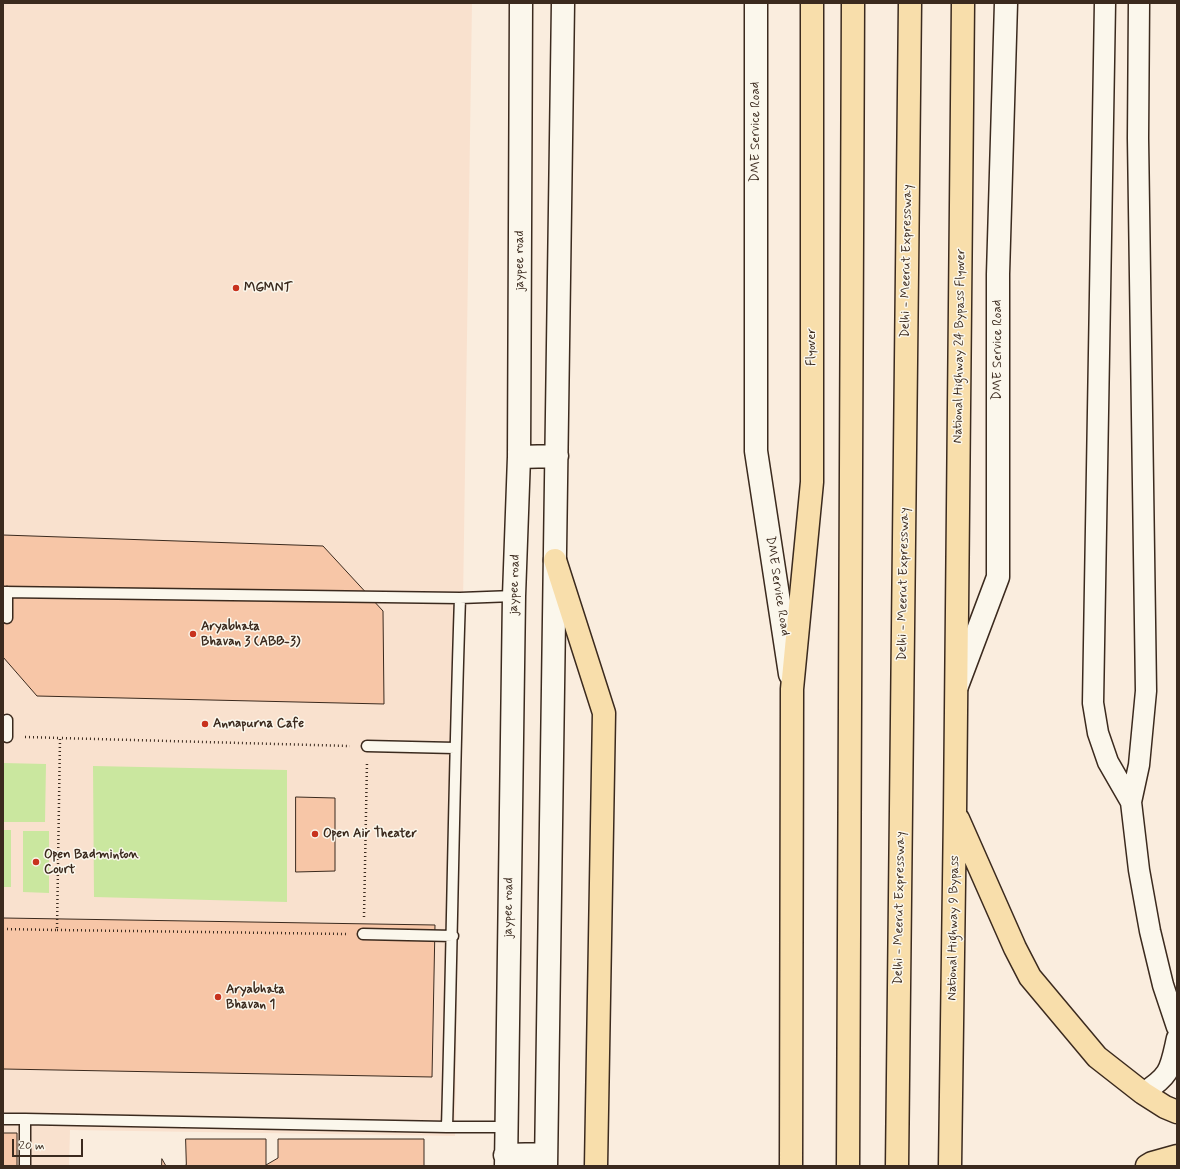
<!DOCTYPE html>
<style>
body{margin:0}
#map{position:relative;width:1180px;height:1169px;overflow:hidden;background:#faedde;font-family:Mynerve,sans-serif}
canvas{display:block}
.frame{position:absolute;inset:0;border:4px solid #3b2a1e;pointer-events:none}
.scale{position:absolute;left:12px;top:1139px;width:71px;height:18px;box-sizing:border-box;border:2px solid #3b2a1e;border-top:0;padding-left:5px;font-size:12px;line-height:14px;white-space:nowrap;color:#3b2a1e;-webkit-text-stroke:3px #fbf7ec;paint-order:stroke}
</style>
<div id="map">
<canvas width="1180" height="1169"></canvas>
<div class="frame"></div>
<div class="scale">20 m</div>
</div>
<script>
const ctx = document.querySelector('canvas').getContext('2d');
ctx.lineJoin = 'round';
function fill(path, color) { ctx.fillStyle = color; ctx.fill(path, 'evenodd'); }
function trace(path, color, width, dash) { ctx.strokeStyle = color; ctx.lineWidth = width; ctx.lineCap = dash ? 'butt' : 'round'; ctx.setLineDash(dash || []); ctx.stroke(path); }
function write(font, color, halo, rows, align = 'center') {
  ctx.font = font + ' Mynerve,sans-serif'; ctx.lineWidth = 3; ctx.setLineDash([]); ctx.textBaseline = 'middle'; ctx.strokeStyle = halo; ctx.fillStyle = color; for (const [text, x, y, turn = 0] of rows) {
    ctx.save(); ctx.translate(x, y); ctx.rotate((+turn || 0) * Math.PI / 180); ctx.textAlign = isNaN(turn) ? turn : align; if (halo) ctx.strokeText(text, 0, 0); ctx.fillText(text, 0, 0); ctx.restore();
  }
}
fill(new Path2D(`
 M3 3H472L455 1136 70 1130 69 1166H3Z`), '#f9e1ce');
fill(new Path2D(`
 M3 763 46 764 45 822H3Z
 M93 766 287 770V902L94 897Z
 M3 830H11V887H3Z
 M23 831H49V893L23 892Z`), '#cae79f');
const building = new Path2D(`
 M3 535 323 546 383 611 384 704 37 696 3 657Z
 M296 797 335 798V871L296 872Z
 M3 918 435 925 432 1077 3 1069Z
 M3 1133H17V1166H3Z
 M186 1139H266V1165L278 1158V1139H424V1166H184L186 1165Z
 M162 1159 166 1166H162Z`);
fill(building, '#f7c6a7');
trace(building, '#3b2a1e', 1);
const lane = new Path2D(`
 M3 592 460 598C454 774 452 950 447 1127L25 1119V1166
 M7 592V618
 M460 598 514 596
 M7 737V720
 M367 746 455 748
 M363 934 453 936
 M3 1119H25
 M447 1127H506`);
const street = new Path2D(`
 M1105 3 1093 703 1098 733 1108 762 1131 802
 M1139 3 1138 138 1146 691 1139 765 1131 802 1139 870 1150 931 1163 985 1177 1027
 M1143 1093C1171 1075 1170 1069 1177 1038`);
const secondary = new Path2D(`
 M756 3V451L790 674
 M519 457 557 456
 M957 686 998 577V274L1006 3
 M505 1155 546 1154
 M506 1166 514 596 519 457 521 3
 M546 1166 563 3`);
const highway = new Path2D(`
 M555 560 604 713 596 1166
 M958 819 1015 948 1030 977 1097 1057 1143 1093 1165 1107 1177 1112
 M791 1166 792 689 812 482V3
 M848 1166 853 3
 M897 1166 910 3
 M950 1166 955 812 963 3
 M1147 1166 1152 1163 1177 1156`);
trace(lane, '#3b2a1e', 13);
trace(street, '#3b2a1e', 23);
trace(secondary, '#3b2a1e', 25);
trace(highway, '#3b2a1e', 25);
trace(new Path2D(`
 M25 737 60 738
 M364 917 367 762
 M3 929 57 930 60 738 350 746
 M57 930 347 934`), '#3b2a1e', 2.5, [1, 3]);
trace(lane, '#fbf7ec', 10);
trace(street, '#fbf7ec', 20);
trace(secondary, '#fbf7ec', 22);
trace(highway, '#f8deab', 22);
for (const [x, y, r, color] of [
 [236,288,4,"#c8321e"],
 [193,634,4,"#c8321e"],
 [205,724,4,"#c8321e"],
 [315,834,4,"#c8321e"],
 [36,862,4,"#c8321e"],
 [218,997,4,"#c8321e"]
]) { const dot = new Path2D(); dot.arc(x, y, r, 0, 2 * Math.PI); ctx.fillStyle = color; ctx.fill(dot); trace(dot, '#fbf7ec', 1.5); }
write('13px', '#3b2a1e', '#fbf7ec', [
 ["DME Service Road",756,132,-90],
 ["jaypee road",520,261,-90],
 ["Delhi - Meerut Expressway",907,261,-89],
 ["National Highway 24 Bypass Flyover",960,346,-89],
 ["Flyover",812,347,-90],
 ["DME Service Road",998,350,-90],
 ["Delhi - Meerut Expressway",904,584,-89],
 ["jaypee road",515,585,-88],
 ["DME Service Road",777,586,81],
 ["jaypee road",509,908,-89],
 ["Delhi - Meerut Expressway",900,908,-89],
 ["National Highway 9 Bypass",954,928,-89]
]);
write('bold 13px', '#3b2a1e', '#fbf7ec', [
 ["MGMNT",244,288],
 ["Aryabhata",201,627],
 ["Bhavan 3 (ABB-3)",201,642],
 ["Annapurna Cafe",213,724],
 ["Open Air Theater",323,834],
 ["Open Badminton",44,855],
 ["Court",44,870],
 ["Aryabhata",226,990],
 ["Bhavan 1",226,1005]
], 'left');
</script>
